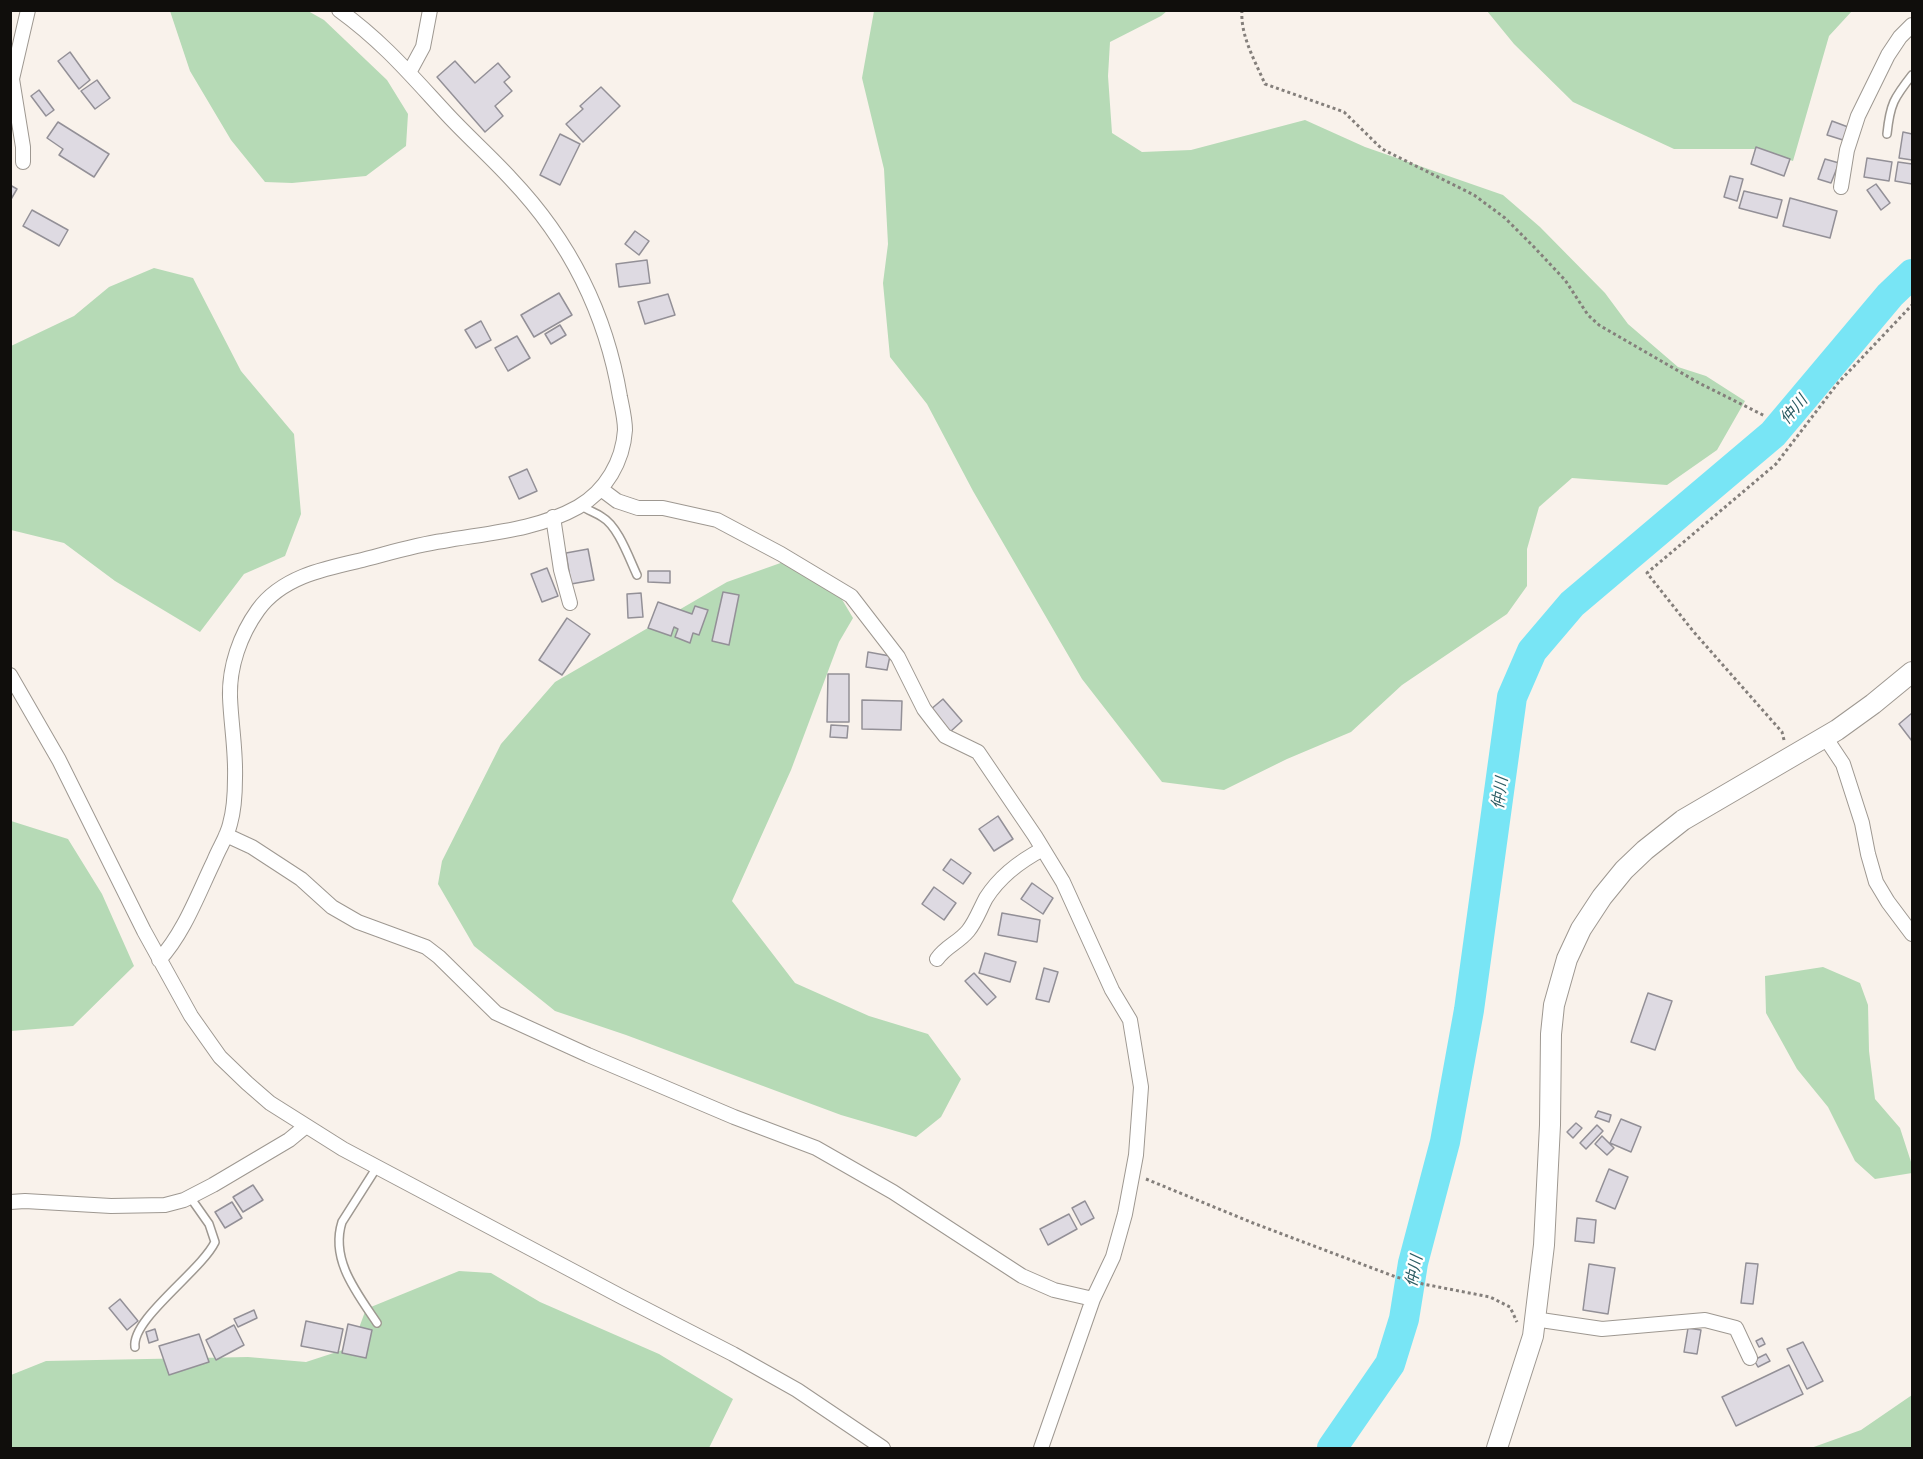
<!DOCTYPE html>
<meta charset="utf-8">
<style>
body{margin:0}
#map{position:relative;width:1923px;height:1459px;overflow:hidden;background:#f9f2eb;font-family:Georgia,serif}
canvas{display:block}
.frame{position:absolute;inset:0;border:12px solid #100e0c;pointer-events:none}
</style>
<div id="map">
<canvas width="1923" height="1459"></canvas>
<div class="frame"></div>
</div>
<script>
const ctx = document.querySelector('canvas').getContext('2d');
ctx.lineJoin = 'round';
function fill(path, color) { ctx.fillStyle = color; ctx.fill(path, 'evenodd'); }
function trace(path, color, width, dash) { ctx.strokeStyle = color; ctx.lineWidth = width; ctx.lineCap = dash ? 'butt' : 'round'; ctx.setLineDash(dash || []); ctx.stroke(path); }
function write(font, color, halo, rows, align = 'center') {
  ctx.font = font + ' Georgia,"Noto Sans JP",serif'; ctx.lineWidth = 4.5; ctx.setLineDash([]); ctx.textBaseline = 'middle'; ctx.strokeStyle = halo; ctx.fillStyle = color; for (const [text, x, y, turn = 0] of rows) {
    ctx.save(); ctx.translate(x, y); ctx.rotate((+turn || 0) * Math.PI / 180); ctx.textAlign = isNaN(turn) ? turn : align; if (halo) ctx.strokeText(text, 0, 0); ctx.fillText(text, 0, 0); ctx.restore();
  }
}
fill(new Path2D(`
 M170 11H308L324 20 387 80 408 114 406 146 366 176 292 183 265 182 231 140 190 71Z
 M874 11H1167L1161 16 1110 42 1108 76 1112 133 1142 152 1191 150 1305 120 1365 147 1503 195 1540 227 1605 293 1628 324 1678 367 1706 376 1745 401 1717 450 1667 485 1572 478 1539 507 1527 549V586L1507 614 1402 685 1351 732 1287 759 1224 790 1162 782 1082 679 973 491 927 404 890 357 883 283 888 244 884 169 862 78Z
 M1487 11H1852L1829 36 1793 161 1757 149H1674L1573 102 1514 44Z
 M154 268 193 278 241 371 294 434 301 514 285 556 244 574 200 632 115 581 64 543 11 530V346L74 316 109 287Z
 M789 560 837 591 853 618 839 642 791 770 732 901 795 983 869 1016 928 1034 961 1079 941 1117 916 1137 841 1115 626 1035 555 1011 474 946 438 884 442 861 501 744 555 682 727 582Z
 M11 821 68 839 102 894 134 966 73 1026 11 1031Z
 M1823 967 1860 983 1868 1005 1869 1051 1875 1099 1900 1128 1912 1165V1173L1875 1179 1855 1161 1828 1107 1797 1069 1766 1013 1765 976Z
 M459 1271 491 1273 540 1302 659 1354 733 1399 709 1448H11V1375L46 1361 248 1357 306 1362 352 1347 366 1309Z
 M1912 1395V1448H1811L1861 1430Z`), '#b6dab6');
trace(new Path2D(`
 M1332 1448 1390 1364 1404 1319 1413 1263 1445 1142 1469 1010 1512 697 1532 651 1572 604 1773 434 1890 295 1912 274`), '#78e5f5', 30);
const building = new Path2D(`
 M70 52 90 80 79 89 58 61Z
 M455 61 475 83 498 63 510 77 504 82 512 91 495 106 503 116 485 132 437 77Z
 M97 80 110 98 95 109 81 91Z
 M601 87 620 106 583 142 566 124 583 109 580 106Z
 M39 90 54 110 46 116 31 96Z
 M1832 121 1848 127 1843 140 1827 135Z
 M58 122 109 154 94 177 59 155 63 149 47 138Z
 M1903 132 1912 134V160L1899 158Z
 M560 134 580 144 560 185 540 175Z
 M1756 147 1790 159 1784 176 1751 164Z
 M1867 158 1892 162 1889 181 1864 177Z
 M1825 159 1839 163 1831 183 1818 179Z
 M1898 162 1912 164V184L1895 181Z
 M1730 176 1743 179 1737 201 1724 197Z
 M1876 184 1890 203 1881 210 1867 190Z
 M10 185 17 189 10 201Z
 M1744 191 1782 200 1777 218 1739 208Z
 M1790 198 1837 211 1830 238 1783 226Z
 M32 210 68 230 59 246 23 226Z
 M635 231 649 241 639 255 625 244Z
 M647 260 650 283 619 287 616 264Z
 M559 293 572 315 534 337 521 315Z
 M668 294 675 315 645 324 638 302Z
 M481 321 491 340 476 348 465 330Z
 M560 325 566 335 551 344 545 334Z
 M517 336 530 358 508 371 495 348Z
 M527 469 537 491 519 499 509 477Z
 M588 549 594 580 571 584 566 553Z
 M547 568 558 596 542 602 531 574Z
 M648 571H670V583L648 582Z
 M723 592 739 595 729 645 712 641Z
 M641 593 643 617 628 618 627 594Z
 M658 602 692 614 695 606 708 610 699 635 693 633 690 643 675 637 678 629 674 627 671 636 648 628Z
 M567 618 590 634 562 675 539 660Z
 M868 652 890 656 887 670 866 667Z
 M828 674H849V722H827Z
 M943 699 962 721 950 732 930 710Z
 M862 700 902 701 901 730 862 729Z
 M1912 713V741L1899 724Z
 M831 725 848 726 847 738 830 737Z
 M998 816 1013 839 994 851 979 829Z
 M951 859 971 873 963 884 943 870Z
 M1032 883 1053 898 1043 914 1021 899Z
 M934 887 956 903 944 920 922 904Z
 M1002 913 1040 920 1037 942 998 935Z
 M985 953 1016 962 1010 982 979 973Z
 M1044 968 1058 972 1049 1002 1036 999Z
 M974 973 996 997 987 1005 965 981Z
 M1648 993 1672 1001 1655 1050 1631 1042Z
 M1598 1111 1611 1115 1609 1122 1595 1117Z
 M1621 1119 1641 1127 1631 1152 1610 1143Z
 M1576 1123 1582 1128 1573 1138 1567 1132Z
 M1597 1125 1603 1131 1586 1149 1580 1143Z
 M1602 1136 1614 1148 1607 1155 1595 1144Z
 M1609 1169 1628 1177 1615 1209 1596 1201Z
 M253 1185 263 1200 243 1212 233 1197Z
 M1085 1201 1094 1218 1081 1225 1072 1208Z
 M232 1202 242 1218 225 1228 215 1212Z
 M1069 1214 1077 1229 1048 1245 1040 1229Z
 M1577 1218 1596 1220 1594 1243 1575 1241Z
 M1746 1263 1758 1264 1753 1304 1741 1303Z
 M1589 1264 1615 1268 1608 1314 1583 1310Z
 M120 1299 138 1321 127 1330 109 1308Z
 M254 1310 257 1318 238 1327 234 1319Z
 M306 1321 343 1329 338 1353 301 1346Z
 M348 1324 372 1330 366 1358 342 1353Z
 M234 1325 244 1345 216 1360 206 1340Z
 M1688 1328 1701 1330 1697 1354 1684 1352Z
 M155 1329 158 1340 149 1343 146 1332Z
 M199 1334 209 1362 169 1375 159 1346Z
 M1762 1338 1765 1344 1759 1347 1756 1341Z
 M1803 1342 1823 1381 1807 1389 1787 1349Z
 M1766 1354 1770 1361 1758 1367 1754 1360Z
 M1789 1365 1803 1394 1736 1426 1722 1397Z`);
fill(building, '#dedae2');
trace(building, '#939097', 1.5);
const lane = new Path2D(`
 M1887 134C1890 104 1894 98 1912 75
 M581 505C588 511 595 512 602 517 618 526 629 558 637 575
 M377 1167 342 1222C330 1260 357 1293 377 1323
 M135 1347C131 1319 201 1271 215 1242L209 1224 190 1197`);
const street = new Path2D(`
 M410 71 423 47 430 10
 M23 162V147L12 79 28 10
 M1841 187 1847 150 1858 116 1888 55 1900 37 1912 25
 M601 489 617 501 638 508H663L717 520 781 554 851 596 898 657 924 709 934 722 945 736 978 752 1035 836 1063 882 1112 990 1130 1020 1141 1087 1136 1155 1125 1214 1113 1257 1093 1299 1041 1448
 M553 517 561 570 570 603
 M10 675 59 760 144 931 191 1016 220 1057 247 1083 270 1103 343 1149 622 1297 733 1354 797 1390 883 1448
 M1825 737 1843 764 1862 823 1868 854 1876 882 1888 902 1912 934
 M226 835 252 847 301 879 332 907 358 922 426 947 439 957 496 1013 588 1055 734 1117 816 1148 893 1192 1022 1276 1054 1290 1093 1299
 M937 959C946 946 958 943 968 931 976 921 980 909 986 898 1000 876 1020 861 1043 849
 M159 960C184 933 198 894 214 861 219 848 227 837 230 824 234 810 235 792 235 778 236 751 231 724 230 697 229 667 240 635 258 610 281 578 322 569 358 561 386 554 414 545 443 541 488 533 537 530 578 507 606 491 623 461 625 430 625 419 622 407 620 397 606 313 569 240 511 179 490 156 466 135 445 112 409 73 383 42 339 10
 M10 1202 25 1201 111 1206 165 1205 184 1200 213 1185 289 1140 306 1126
 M1534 1319 1602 1329 1705 1320 1736 1328 1750 1358`);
const secondary = new Path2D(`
 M1497 1448 1533 1336 1544 1245 1550 1125 1551 1034 1554 1005 1567 959 1581 929 1602 897 1624 870 1645 850 1683 820 1837 730 1873 704 1912 672`);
trace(lane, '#9e9891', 10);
trace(street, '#9e9891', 16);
trace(secondary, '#9e9891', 22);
trace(new Path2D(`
 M1242 10C1240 35 1255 61 1265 84L1344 112 1382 149 1474 195 1505 218 1534 247 1565 280 1588 315 1599 325 1699 383 1765 416
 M1784 740 1782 732 1693 631 1647 573 1776 464 1838 383 1912 305
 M1146 1179 1253 1223 1396 1277 1423 1284 1490 1297 1510 1307 1517 1322`), '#847f7b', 3, [3, 3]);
trace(lane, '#fff', 7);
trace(street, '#fff', 14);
trace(secondary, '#fff', 20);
write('italic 16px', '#2d5d64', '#fff', [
 ["仲川",1793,409,-50],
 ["仲川",1499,793,-82],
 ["仲川",1413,1271,-79]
]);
</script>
